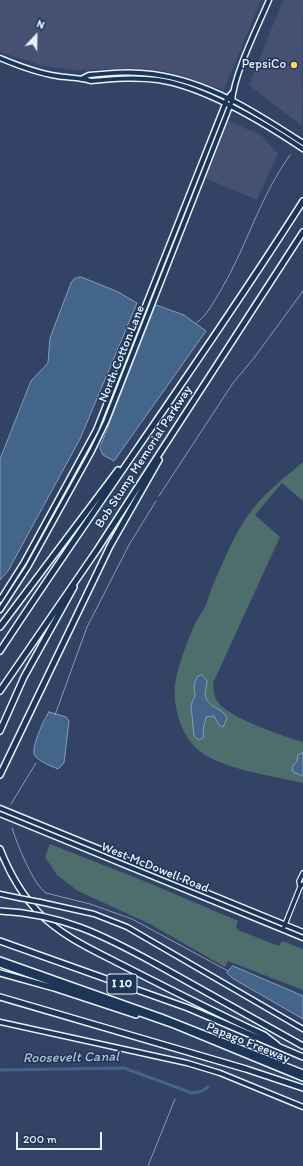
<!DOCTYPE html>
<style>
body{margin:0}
#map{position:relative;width:303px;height:1166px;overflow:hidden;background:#334365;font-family:Itim,sans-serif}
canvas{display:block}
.north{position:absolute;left:16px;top:16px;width:40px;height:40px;-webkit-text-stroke:3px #1d3557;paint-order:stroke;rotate:22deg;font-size:11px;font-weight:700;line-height:16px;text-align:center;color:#e8f1f8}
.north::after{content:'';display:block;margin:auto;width:14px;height:18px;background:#e8f1f8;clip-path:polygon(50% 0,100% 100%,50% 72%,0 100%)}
.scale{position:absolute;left:16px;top:1132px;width:86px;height:18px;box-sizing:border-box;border:2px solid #e8f1f8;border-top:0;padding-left:5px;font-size:12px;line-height:14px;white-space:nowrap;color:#e8f1f8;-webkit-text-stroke:3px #1d3557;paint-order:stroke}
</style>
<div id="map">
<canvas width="303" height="1166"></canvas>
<div class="north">N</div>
<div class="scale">200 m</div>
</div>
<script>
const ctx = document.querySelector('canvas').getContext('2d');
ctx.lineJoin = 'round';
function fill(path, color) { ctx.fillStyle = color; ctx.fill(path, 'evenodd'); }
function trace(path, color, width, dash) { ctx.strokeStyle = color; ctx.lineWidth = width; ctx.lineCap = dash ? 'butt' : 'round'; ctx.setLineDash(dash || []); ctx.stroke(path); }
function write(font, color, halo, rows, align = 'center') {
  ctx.font = font + ' Itim,sans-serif'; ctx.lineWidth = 3; ctx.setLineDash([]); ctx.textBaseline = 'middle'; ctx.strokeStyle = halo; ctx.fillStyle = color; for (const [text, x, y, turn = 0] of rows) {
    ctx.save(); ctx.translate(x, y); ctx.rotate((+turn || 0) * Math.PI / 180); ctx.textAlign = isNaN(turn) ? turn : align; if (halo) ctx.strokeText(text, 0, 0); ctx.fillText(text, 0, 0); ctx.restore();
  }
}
fill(new Path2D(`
 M0 0H261L224 90 193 79 165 71 139 68 74 70 43 66 0 52Z
 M283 0H303L302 126 249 85Z
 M228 121 261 135 278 154 257 200 205 178Z`), '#455072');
fill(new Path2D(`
 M303 462V501L282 483 255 515 280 537 213 683C214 689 213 695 217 701 228 718 283 736 303 742V783C273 776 219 769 197 749 180 733 171 702 176 679 179 663 193 623 202 612 207 606 209 595 212 587 223 563 233 536 249 514 264 493 284 478 303 462Z
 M50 844 149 883 238 921 236 927 238 930 279 946 282 941 303 949V990L228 961 225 967 150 924 78 891 57 875 45 857Z`), '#4e6e6d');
const water = new Path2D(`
 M81 277 116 291 137 303 80 439 8 571 0 580V459L31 381 48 363 50 338 71 283 74 279Z
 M156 305 184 315 206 331 114 461 103 455 100 448Z
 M202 675 207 681C207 685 205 690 205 694 206 708 224 708 227 718L223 727 219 725 214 716 206 717 203 730 204 737 199 740 194 736 191 705 195 696 194 685 197 677Z
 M49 712 66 717 69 721 64 763 58 769C51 766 40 762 35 756 30 749 44 719 49 712Z
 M303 753V776L293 772 292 767 297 761 298 755Z
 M233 966 303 996V1019L232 978 227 973Z`);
fill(water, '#44658a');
trace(water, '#869db6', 1);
trace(new Path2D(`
 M195 324C207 316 213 303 221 290 247 246 260 196 290 155
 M159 496 233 383 254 358 303 291
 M55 715 87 627 129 545 156 501
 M11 804 36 763
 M12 828C17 844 33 884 46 893L90 904 132 919 228 971
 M148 1166 175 1099`), '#869db6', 1);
trace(new Path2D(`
 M0 1070 124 1068 192 1093 202 1091 208 1087`), '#44658a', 3);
const minor = new Path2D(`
 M300 887 299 881 303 873
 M284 927 300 887 303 884`);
const major = new Path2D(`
 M0 58C19 66 37 73 57 76 68 78 80 77 91 81 113 79 135 77 158 80 205 87 264 123 303 149
 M83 78 89 75C110 73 131 71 152 74 208 81 257 113 303 143
 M0 600 24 562 96 430 227 99 232 93
 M0 610 28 567 92 451 106 422 232 101C234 74 258 26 269 0
 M0 808 303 932
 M0 814 303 938
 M0 894 19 898
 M40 902 94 914 127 927 303 1029
 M0 1022 187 1063 220 1073 303 1107`);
const highway = new Path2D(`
 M0 627 118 470
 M0 651C99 500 206 354 303 201
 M0 691 97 550 303 232
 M0 731 24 677 74 587
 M0 775 110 546 159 460
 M0 849C9 872 22 895 39 913 63 937 93 950 122 965 169 989 216 1013 264 1035L277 1045
 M0 941 188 1008 303 1057
 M0 960 161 1017 303 1073
 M0 964 174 1025 303 1078
 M156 964 303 1046
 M0 973 54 988 136 1015
 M0 997 246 1069 303 1088`);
trace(minor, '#e8f1f8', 6);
trace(major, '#e8f1f8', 7);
trace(highway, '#e8f1f8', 8);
trace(minor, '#1d3557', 3.5);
trace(major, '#1d3557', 4);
trace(highway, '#1d3557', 5);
const majorBridge = new Path2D(`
 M19 898 40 902`);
const highwayBridge = new Path2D(`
 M0 911C62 914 103 935 156 964`);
trace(majorBridge, '#e8f1f8', 7, []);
trace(highwayBridge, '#e8f1f8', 8, []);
trace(majorBridge, '#1d3557', 4);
trace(highwayBridge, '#1d3557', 5);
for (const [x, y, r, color] of [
 [294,65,4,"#ffd166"]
]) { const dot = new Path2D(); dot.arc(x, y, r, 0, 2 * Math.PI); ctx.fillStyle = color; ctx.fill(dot); trace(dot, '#1d3557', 1.5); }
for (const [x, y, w] of [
 [122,984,30]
]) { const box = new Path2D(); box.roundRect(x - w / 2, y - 10, w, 20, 3); ctx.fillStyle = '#1d3557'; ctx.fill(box); trace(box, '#e8f1f8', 1); }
write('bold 12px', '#e8f1f8', null, [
 ["I 10",122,984]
]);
write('13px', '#e8f1f8', '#1d3557', [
 ["PepsiCo",286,65]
], 'right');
write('13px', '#e8f1f8', '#1d3557', [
 ["North Cotton Lane",122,354,-68],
 ["Bob Stump Memorial Parkway",144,457,-57],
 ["West McDowell Road",155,868,22],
 ["Papago Freeway",248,1043,22]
]);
write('italic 14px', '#afc0d2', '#1d3557', [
 ["Roosevelt Canal",71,1058,-1]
]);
</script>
